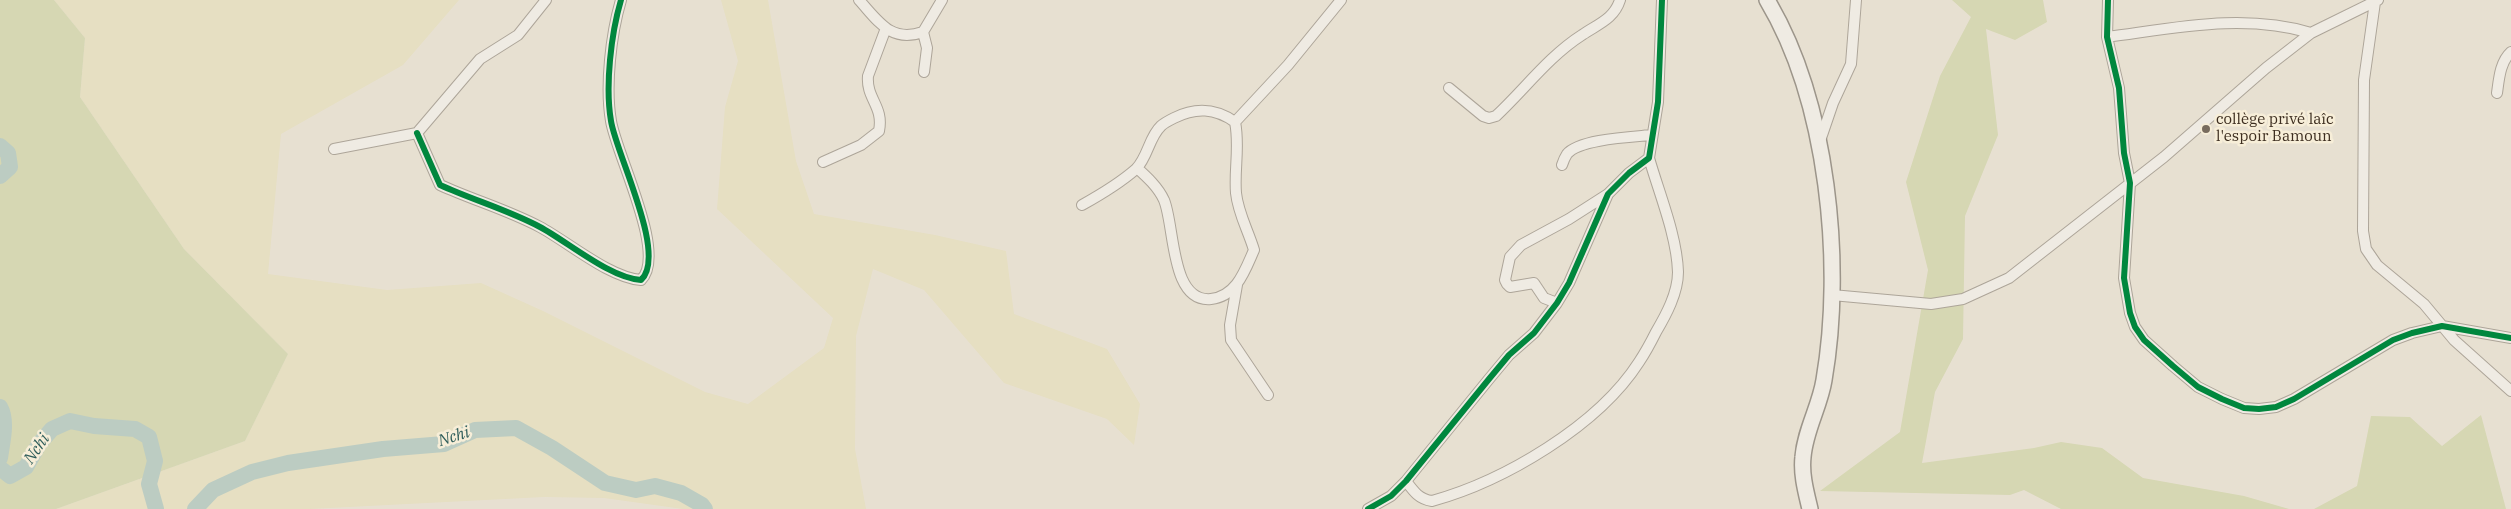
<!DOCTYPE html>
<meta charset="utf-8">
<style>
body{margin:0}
canvas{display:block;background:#e7e0d1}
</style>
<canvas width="2511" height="509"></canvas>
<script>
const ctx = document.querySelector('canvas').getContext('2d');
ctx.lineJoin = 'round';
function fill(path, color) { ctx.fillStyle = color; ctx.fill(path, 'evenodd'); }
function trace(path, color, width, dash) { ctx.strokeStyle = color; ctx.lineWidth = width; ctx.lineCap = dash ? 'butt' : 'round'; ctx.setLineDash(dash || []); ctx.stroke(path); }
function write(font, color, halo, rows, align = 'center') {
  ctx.font = font + ' "IBM Plex Serif",serif'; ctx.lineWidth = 5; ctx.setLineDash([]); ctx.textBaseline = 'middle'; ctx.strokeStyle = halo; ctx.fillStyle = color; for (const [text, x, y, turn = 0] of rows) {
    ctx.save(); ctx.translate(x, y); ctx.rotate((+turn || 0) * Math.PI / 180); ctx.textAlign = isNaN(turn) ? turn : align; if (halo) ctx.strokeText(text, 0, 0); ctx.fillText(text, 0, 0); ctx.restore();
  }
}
fill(new Path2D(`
 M54 0H459L403 65 281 134 268 274 387 290 481 283 543 311 705 392 748 404 824 348 833 318 717 209 725 107 738 61 721 0H768L796 161 814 214 935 235 1006 251 1014 314 1107 349 1140 404 1134 445 1107 419 1004 383 924 290 873 269 856 336 855 449 866 509H683L604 498 544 497 310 509H56L245 441 288 354 184 249 80 97 85 38Z`), '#e6dfc2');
fill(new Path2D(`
 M0 0H54L85 38 80 97 184 249 288 354 245 441 56 509H0Z
 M1952 0H2043L2047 22 2015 40 1986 29 1998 135 1965 216 1963 339 1935 392 1922 463 2034 448 2061 442 2102 448 2143 478 2244 496 2289 509H2061L2024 490 2010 495 1820 491 1900 432 1928 270 1906 182 1940 76 1971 17Z
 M2481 415 2506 509H2314L2357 486 2371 416 2410 417 2442 446Z`), '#d6d7b3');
trace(new Path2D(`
 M0 146 8 153 10 167 0 176
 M0 407C8 421 2 443 0 458
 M0 468 10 476 26 467 39 444 52 429 70 421 94 426 135 429 149 437 155 461 149 484 156 509
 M195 509 213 490 252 472 288 463 383 449 444 444 475 430 516 428 552 448 605 483 636 490 655 486 681 493 702 505 705 509`), '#bcccc2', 16);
const minor = new Path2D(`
 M859 0C879 22 891 43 923 32L942 0
 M2108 0 2107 37 2119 88 2124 153 2130 183 2124 278 2130 313 2135 327 2144 340 2173 366 2198 387 2222 399 2244 408 2259 409 2276 407 2294 399 2393 340 2412 333 2442 326 2511 338
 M2375 2 2364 80 2363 231 2366 249 2377 265 2424 304 2454 340 2511 391
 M923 32 927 48 924 72
 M2107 37C2176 28 2243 13 2311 33
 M1449 88 1483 116 1489 118 1496 116C1524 90 1549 56 1582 35 1598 24 1614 19 1620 0
 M2497 93C2499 79 2500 62 2511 52
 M1235 122 1288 65 1341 0
 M417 133 440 185C473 200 508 210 540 227 568 242 610 278 641 280 668 255 616 154 611 121 605 86 611 34 621 0
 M1820 141 1833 103 1851 64 1856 0
 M334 149 417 133 480 59 518 35 546 0
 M823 162 861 145 879 131C884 106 866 99 868 76L886 28
 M1562 165C1563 162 1565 157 1567 154 1579 139 1632 137 1652 135
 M1082 205C1100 195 1120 183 1136 169 1148 157 1149 137 1161 126 1164 123 1170 120 1174 118 1196 107 1215 108 1235 122 1240 146 1234 169 1236 193 1238 213 1248 230 1254 250 1245 270 1237 296 1211 299 1170 303 1175 226 1164 200 1158 187 1147 177 1137 168
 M1237 285 1230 325 1231 340 1268 395
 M1832 295 1931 304 1963 299 2009 278 2164 157 2266 68 2311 33 2378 0
 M1557 303 1544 298 1534 283 1510 287 1507 284 1505 280 1510 257 1521 245 1569 219 1608 194
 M1406 481C1414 492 1419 499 1432 501 1504 481 1598 426 1639 362 1645 353 1651 342 1656 332 1666 315 1678 293 1678 272 1677 236 1659 193 1649 158
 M1368 509 1391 496 1406 481 1489 379 1509 355 1534 333 1557 303 1569 283 1608 194 1629 173 1649 158 1658 102 1662 0`);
const secondary = new Path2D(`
 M1767 0C1828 102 1844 264 1824 380 1820 406 1805 430 1803 457 1801 474 1806 492 1810 509`);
trace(minor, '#ada599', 12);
trace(secondary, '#9c958a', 18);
trace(minor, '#efebe3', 10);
trace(secondary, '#efebe3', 15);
trace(new Path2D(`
 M2108 0 2107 37 2119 88 2124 153 2130 183 2124 278 2130 313 2135 327 2144 340 2173 366 2198 387 2222 399 2244 408 2259 409 2276 407 2294 399 2393 340 2412 333 2442 326 2511 338
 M417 133 440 185C473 200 508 210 540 227 568 242 610 278 641 280 668 255 616 154 611 121 605 86 611 34 621 0
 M1368 509 1391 496 1406 481 1489 379 1509 355 1534 333 1557 303 1569 283 1608 194 1629 173 1649 158 1658 102 1662 0`), '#00873e', 6);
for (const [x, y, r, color] of [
 [2206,129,5,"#786c5e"]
]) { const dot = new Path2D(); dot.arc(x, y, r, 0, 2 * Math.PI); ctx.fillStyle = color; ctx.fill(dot); trace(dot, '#f7eed8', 2); }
write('15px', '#3d2e20', '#f7eed8', [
 ["collège privé laîc",2216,120],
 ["l'espoir Bamoun",2216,137]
], 'left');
write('italic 16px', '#2f5d5a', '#f7eed8', [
 ["Nchi",454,437,-18],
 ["Nchi",37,449,-55]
]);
</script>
